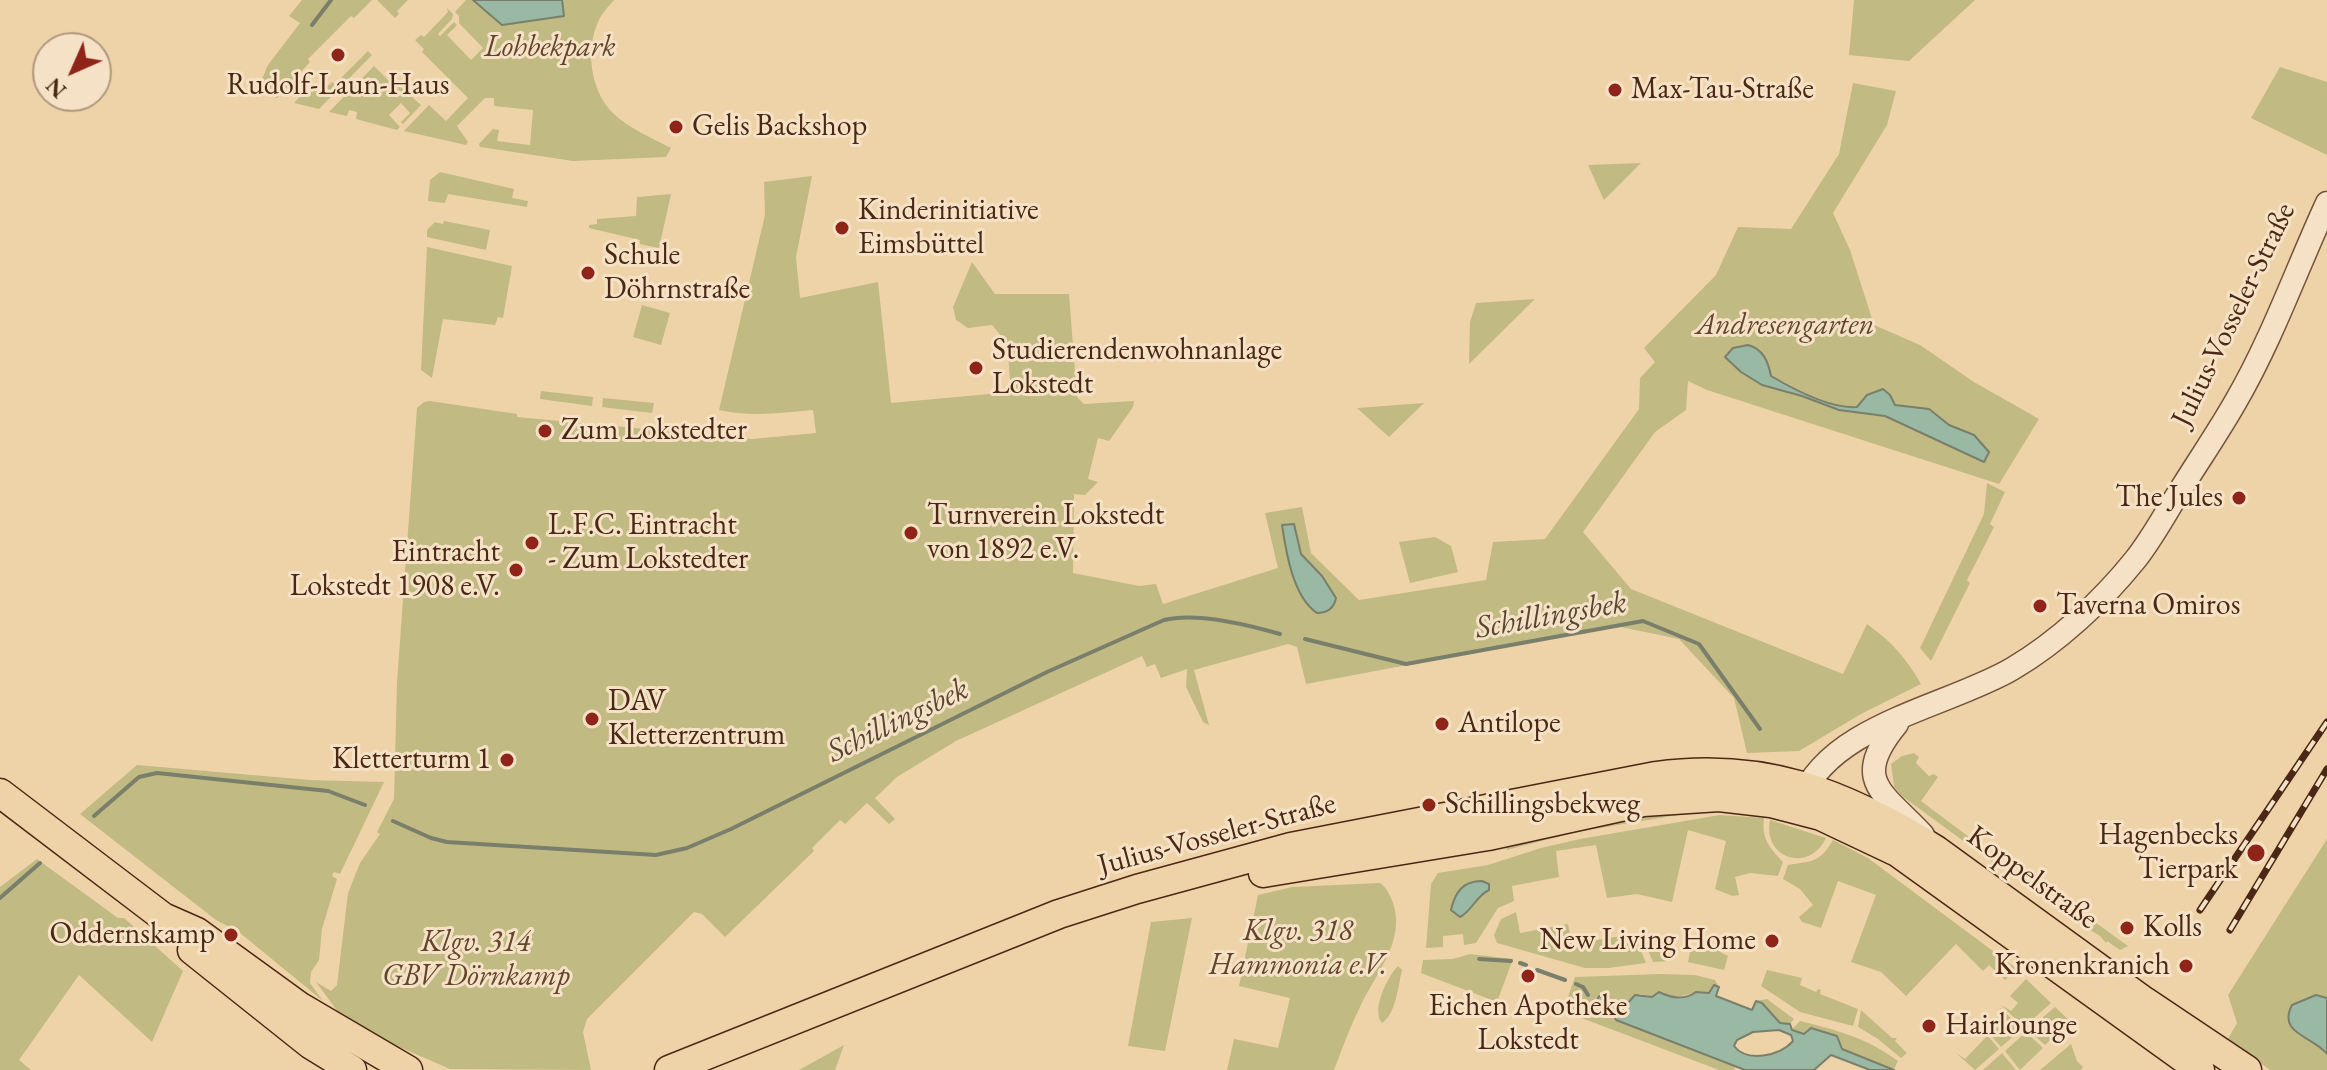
<!DOCTYPE html>
<meta charset="utf-8">
<style>
body{margin:0}
#map{position:relative;width:2327px;height:1070px;overflow:hidden;background:#efd3a8;font-family:"EB Garamond",serif}
canvas{display:block}
.north{position:absolute;left:32px;top:32px;width:80px;height:80px;box-sizing:border-box;background:#f5e2c6;border:2px solid #b1987f;border-radius:50%;rotate:225deg;font-size:22px;font-weight:700;line-height:32px;text-align:center;color:#4a2815}
.north::after{content:'';display:block;margin:auto;width:28px;height:36px;background:#8f2418;clip-path:polygon(50% 0,100% 100%,50% 72%,0 100%)}
</style>
<div id="map">
<canvas width="2327" height="1070"></canvas>
<div class="north">N</div>
</div>
<script>
const ctx = document.querySelector('canvas').getContext('2d');
ctx.lineJoin = 'round';
function fill(path, color) { ctx.fillStyle = color; ctx.fill(path, 'evenodd'); }
function trace(path, color, width, dash) { ctx.strokeStyle = color; ctx.lineWidth = width; ctx.lineCap = dash ? 'butt' : 'round'; ctx.setLineDash(dash || []); ctx.stroke(path); }
function write(font, color, halo, rows, align = 'center') {
  ctx.font = font + ' "EB Garamond",serif'; ctx.lineWidth = 6; ctx.setLineDash([]); ctx.textBaseline = 'middle'; ctx.strokeStyle = halo; ctx.fillStyle = color; for (const [text, x, y, turn = 0] of rows) {
    ctx.save(); ctx.translate(x, y); ctx.rotate((+turn || 0) * Math.PI / 180); ctx.textAlign = isNaN(turn) ? turn : align; if (halo) ctx.strokeText(text, 0, 0); ctx.fillText(text, 0, 0); ctx.restore();
  }
}
fill(new Path2D(`
 M302 0H372L354 18 351 16 308 59 310 62 277 98 256 93 268 65 300 23 289 16Z
 M377 0H408L397 11 399 14 395 18Z
 M466 0H614C609 6 602 13 599 20 585 48 590 91 613 113 628 128 652 138 671 148L666 157 573 161 480 147 479 144 493 129 499 130 497 141 530 145 533 110 494 106V98H485L457 126 468 142 466 145 404 131 429 105 446 121 468 98 422 52 424 49 415 40 421 35 424 37 448 12 447 8 453 14 452 19 438 34 440 36 454 22 457 25 447 35 471 60 483 48 459 23V16L455 12Z
 M1854 0H1975L1909 61 1849 55Z
 M368 51 372 55 319 109 294 103 311 85 320 93 332 82 335 84Z
 M374 66 405 97 394 84 395 82 421 105 403 124 401 122 410 113 401 103 389 115 400 127 397 130 356 119 357 112 349 110 347 116 329 112Z
 M2280 67 2327 82V155L2251 118Z
 M1853 83 1896 91 1887 125 1833 213 1850 250 1874 325 1920 345 1974 382 2039 419 1999 484 1707 390 1688 381 1686 410 1655 432 1583 532 1631 589 1843 674 1867 624C1891 641 1907 659 1921 684L1861 714 1799 751 1747 753 1734 698 1679 639 1616 626 1306 684 1297 647 1288 644 1194 670 1209 725 1203 722 1186 687 1187 669 1161 678 1155 664 1147 667 1142 656 956 741 897 777 875 798 895 819 889 824 867 803 845 824 840 820 812 848 814 851 725 937 702 914 694 912 587 1019 583 1032 591 1070 450 1069 397 1046 338 1012 316 982 331 991 337 985 348 893 360 863 380 834 377 832 394 799 397 682 417 408 424 402 430 401 517 414V417L752 439 816 433 813 410C782 413 749 417 719 410L765 215 764 182 812 176 796 257 800 298 878 282 891 403 1011 392 1007 343 992 325 968 328 956 320 953 307 972 262 995 294H1069L1077 397 1084 404 1134 401 1133 407 1109 441 1098 438 1088 479 1098 482 1085 495 1074 494 1073 573 1139 586 1156 584 1163 604 1278 568 1265 513 1302 507 1311 553 1359 600 1486 580 1493 542 1545 539 1639 409 1640 378 1655 362 1644 348 1716 275 1738 227 1791 229 1839 154Z
 M1641 163 1604 200 1588 165Z
 M440 172 514 189 512 198 528 201 527 207 448 194 445 203 428 201 430 180Z
 M671 194 659 248 640 244V240L589 228V225L597 224V219L636 216 637 197Z
 M444 221 490 230 486 250 427 237V230L435 222 443 224Z
 M427 247 512 266 503 318 498 317 495 325 443 319 432 378 421 370Z
 M1535 299 1469 364 1470 322 1476 303Z
 M642 305 670 313 661 345 633 337Z
 M541 391 593 397 592 406 540 399Z
 M603 398 654 403 652 413 602 407Z
 M1424 403 1389 437 1357 408Z
 M1987 483 2005 492 1990 524 1994 527 1967 580 1970 583 1931 661 1920 648 1984 514Z
 M1435 537 1451 546 1458 572 1410 583 1399 542Z
 M1914 753 1919 757 1916 763 1929 776 1934 774 1938 777 1921 801 1997 858 1992 862 1902 796 1894 787 1891 764 1902 756Z
 M137 765 310 780 384 782 340 874 334 872 332 876 337 879 322 929 319 960 311 972 310 983 323 1001 239 932 216 920 80 814Z
 M1702 811 1576 832 1507 850 1504 843 1629 812Z
 M1720 815 1764 818C1761 839 1770 848 1783 862L1778 876 1750 873 1735 877 1739 895 1733 896 1715 889 1726 841 1688 830 1672 902 1637 894 1607 898 1596 845 1556 851 1559 877 1512 886 1514 901 1498 908 1476 943 1464 945 1463 934 1443 936V947L1426 948 1431 884 1438 873 1488 865 1541 848 1580 839ZM1482 881 1489 884V890L1481 893 1464 915 1461 887 1470 882Z
 M1770 820 1826 838C1809 874 1762 858 1770 820Z
 M2327 839V1070H2270L2228 1039 2237 1023 2228 995Z
 M1833 840 1868 858 2017 969 2005 980 1989 965 1983 971 1956 944 1906 996 1881 972 1851 962 1876 895 1838 881 1821 928 1802 922 1799 917 1813 905 1800 889 1783 879 1788 865C1810 861 1819 864 1833 840Z
 M37 859 118 918H124L183 971 152 1042 79 975 19 1060 31 1070H0V887Z
 M1380 883C1387 888 1390 895 1393 903 1406 941 1375 974 1360 1007 1350 1027 1342 1049 1334 1070H1227L1234 1039 1278 1048 1290 998 1239 986 1258 895 1292 887Z
 M1516 912 1520 933 1568 924 1572 944 1634 934 1646 963 1608 968H1585L1497 943 1494 935 1501 919Z
 M2081 912 2128 946 2120 950 2107 941 2106 943 2100 936 2069 917 2072 913Z
 M1192 918 1165 1051 1128 1046 1151 922Z
 M1641 934 1673 943 1671 961 1653 962Z
 M1703 943 1728 956 1724 970 1688 962 1691 947 1701 949Z
 M1470 954 1513 959 1497 1002 1421 973 1423 960 1453 959Z
 M1398 966 1402 970C1398 986 1396 1014 1382 1023 1371 1009 1387 978 1398 966Z
 M1767 970 1802 978 1800 985 1816 992 1818 989 1821 990 1820 994 1858 1009 1853 1026 1800 1012 1761 986Z
 M1660 974 1695 975 1715 980 1719 987 1714 986 1709 993C1689 989 1682 1003 1659 992L1653 997 1640 994 1627 1004 1615 1003 1607 997 1616 1020 1736 1066 1734 1070H1719L1563 1011 1575 977Z
 M2026 979 2051 1003 2024 1027 2001 1005 2011 1011 2018 1003 2010 996Z
 M1767 999 1794 1019 1790 1024 1780 1023 1762 1003 1756 1001Z
 M1999 1007 2022 1029 2001 1047 1982 1025 1992 1031 2006 1017Z
 M2055 1007 2070 1021 2045 1045 2028 1030Z
 M1861 1010 1892 1038H1897L1895 1041 1907 1053 1901 1058 1878 1039 1858 1027Z
 M1800 1021C1839 1031 1865 1037 1898 1061L1894 1069 1791 1030Z
 M1980 1027 1999 1049 1975 1070 1955 1052 1965 1059 1987 1036Z
 M2026 1032 2043 1048 2020 1070 2005 1051Z
 M2071 1044 2077 1061 2083 1067 2081 1070H2040Z
 M844 1045 835 1070H799Z
 M2002 1053 2016 1070H1983Z`), '#c1ba83');
const water = new Path2D(`
 M473 0H562L564 16 502 25Z
 M1748 345C1763 349 1768 361 1771 376 1793 389 1831 409 1857 407L1867 395 1883 389 1890 395 1895 405 1929 409 1949 425 1974 435 1989 452 1984 462 1885 416 1839 410 1802 396 1762 385 1741 372 1725 357 1733 348Z
 M1294 524 1301 554 1322 576 1336 598C1334 608 1327 613 1317 613 1293 597 1286 552 1282 525Z
 M1482 881 1489 884V890C1476 896 1472 911 1460 917L1451 910C1455 892 1463 881 1482 881Z
 M1714 985 1719 987 1716 996 1752 1010 1756 1001 1762 1003 1780 1023 1790 1024 1792 1030 1804 1034 1811 1028 1837 1036 1842 1049 1894 1070H1870L1831 1055 1814 1070H1745L1616 1020 1612 1010 1602 1008 1597 1001 1599 996 1615 1003 1627 1004 1635 995 1652 997 1659 992C1671 998 1685 1000 1696 992L1709 993ZM1779 1030 1791 1035 1793 1041C1780 1056 1747 1063 1734 1046L1737 1040 1753 1032Z
 M2316 995 2327 998V1054C2313 1036 2277 1034 2292 1005Z`);
fill(water, '#9ab9a4');
trace(water, '#7a7f6b', 2);
trace(new Path2D(`
 M312 25 331 0
 M1305 639 1406 664 1643 621 1699 644 1760 729
 M94 816 139 777 157 773 328 791 365 805
 M393 821 431 838 447 842 656 855 687 848 731 829 1047 672 1164 620C1196 612 1249 625 1280 634
 M0 898 40 863
 M1479 959 1511 961
 M1520 963 1526 965
 M1537 970 1565 980
 M1576 984 1583 987 1588 995`), '#7a7f6b', 4);
const tertiary = new Path2D(`
 M1897 724C1850 781 1883 792 1923 835
 M1801 800C1829 725 1949 706 2012 669 2058 642 2102 601 2135 560 2152 539 2166 512 2181 489 2199 460 2219 431 2236 401 2272 339 2297 268 2327 203`);
const primary = new Path2D(`
 M0 793 163 917 197 932 299 1006 408 1070
 M1263 873 1488 836 1643 802 1719 797 1771 803 1821 816 1897 852 2200 1070
 M192 950 310 1044 352 1070
 M669 1070 1059 914 1137 889 1291 847 1656 776C1764 761 1845 793 1936 850L2144 1001 2247 1070`);
trace(tertiary, '#73533a', 25);
trace(primary, '#4a2815', 31);
trace(tertiary, '#f5e2c6', 22);
trace(primary, '#efd3a8', 28);
const rail = new Path2D(`
 M2200 910 2327 722
 M2230 930 2327 769`);
trace(rail, '#4a2815', 7);
trace(rail, '#f5e2c6', 4, [12]);
for (const [x, y, r, color] of [
 [338,55,8,"#8f2418"],
 [1615,90,8,"#8f2418"],
 [676,127,8,"#8f2418"],
 [842,228,8,"#8f2418"],
 [588,273,8,"#8f2418"],
 [976,368,8,"#8f2418"],
 [545,431,8,"#8f2418"],
 [2239,498,8,"#8f2418"],
 [911,533,8,"#8f2418"],
 [532,543,8,"#8f2418"],
 [516,570,8,"#8f2418"],
 [2040,606,8,"#8f2418"],
 [592,719,8,"#8f2418"],
 [1442,724,8,"#8f2418"],
 [507,760,8,"#8f2418"],
 [1429,805,8,"#8f2418"],
 [2256,853,10,"#8f2418"],
 [2127,928,8,"#8f2418"],
 [231,935,8,"#8f2418"],
 [1772,941,8,"#8f2418"],
 [2186,966,8,"#8f2418"],
 [1528,976,8,"#8f2418"],
 [1929,1026,8,"#8f2418"]
]) { const dot = new Path2D(); dot.arc(x, y, r, 0, 2 * Math.PI); ctx.fillStyle = color; ctx.fill(dot); trace(dot, '#f5e2c6', 3); }
write('italic 30px', '#62452b', '#f5e2c6', [
 ["Lohbekpark",550,48],
 ["Andresengarten",1785,326],
 ["Klgv. 318",1298,932],
 ["Hammonia e.V.",1298,966],
 ["Klgv. 314",476,943],
 ["GBV Dörnkamp",476,977]
]);
write('30px', '#4a2815', '#f5e2c6', [
 ["Rudolf-Laun-Haus",338,86,"center"],
 ["Max-Tau-Straße",1631,90],
 ["Gelis Backshop",692,127],
 ["Kinderinitiative",858,211],
 ["Eimsbüttel",858,245],
 ["Schule",604,256],
 ["Döhrnstraße",604,290],
 ["Studierendenwohnanlage",992,351],
 ["Lokstedt",992,385],
 ["Zum Lokstedter",561,431],
 ["The Jules",2223,498,"right"],
 ["Turnverein Lokstedt",927,516],
 ["von 1892 e.V.",927,550],
 ["L.F.C. Eintracht",548,526],
 ["- Zum Lokstedter",548,560],
 ["Eintracht",500,553,"right"],
 ["Lokstedt 1908 e.V.",500,587,"right"],
 ["Taverna Omiros",2056,606],
 ["DAV",608,702],
 ["Kletterzentrum",608,736],
 ["Antilope",1458,724],
 ["Kletterturm 1",491,760,"right"],
 ["Schillingsbekweg",1445,805],
 ["Hagenbecks",2238,836,"right"],
 ["Tierpark",2238,870,"right"],
 ["Kolls",2143,928],
 ["Oddernskamp",215,935,"right"],
 ["New Living Home",1756,941,"right"],
 ["Kronenkranich",2170,966,"right"],
 ["Eichen Apotheke",1528,1007,"center"],
 ["Lokstedt",1528,1041,"center"],
 ["Hairlounge",1945,1026]
], 'left');
write('30px', '#4a2815', '#f5e2c6', [
 ["Julius-Vosseler-Straße",2234,315,-64],
 ["Julius-Vosseler-Straße",1217,835,-15],
 ["Koppelstraße",2032,878,36]
]);
write('italic 32px', '#5a4532', '#f5e2c6', [
 ["Schillingsbek",1551,616,-10],
 ["Schillingsbek",898,721,-26]
]);
</script>
